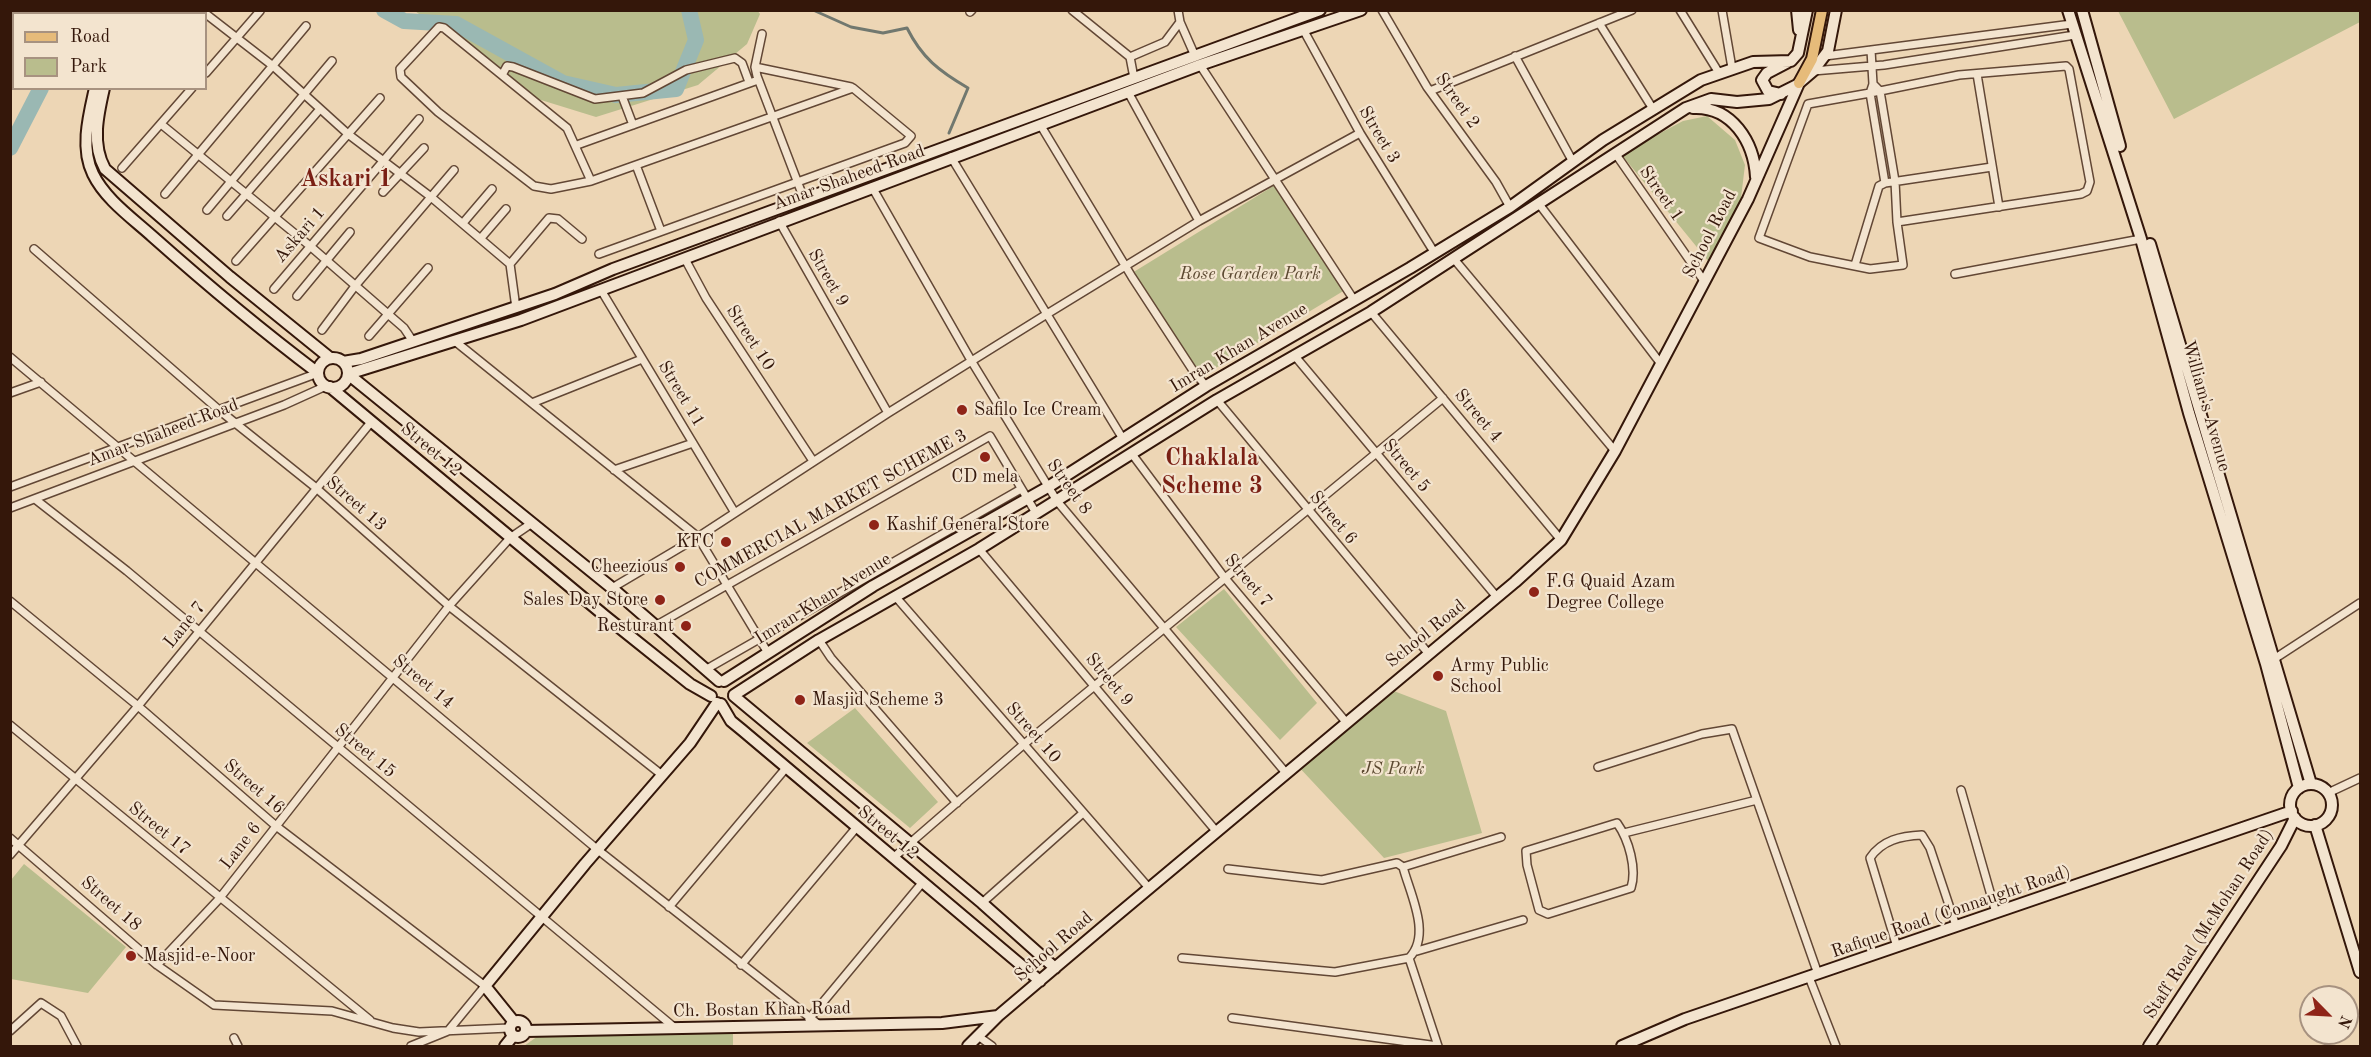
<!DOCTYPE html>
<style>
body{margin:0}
#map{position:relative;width:2371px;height:1057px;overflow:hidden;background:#edd6b5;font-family:"Old Standard TT",serif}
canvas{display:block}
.frame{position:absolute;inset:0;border:12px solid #34170a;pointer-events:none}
.legend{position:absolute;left:12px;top:12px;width:195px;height:78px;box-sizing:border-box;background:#f3e4cf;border:2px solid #a79280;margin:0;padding:8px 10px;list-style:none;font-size:18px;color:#34170a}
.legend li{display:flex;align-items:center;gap:12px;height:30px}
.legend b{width:30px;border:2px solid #a79280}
.north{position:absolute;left:2299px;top:985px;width:60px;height:60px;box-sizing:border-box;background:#f3e4cf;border:2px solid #a79280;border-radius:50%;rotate:114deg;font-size:16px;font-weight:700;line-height:24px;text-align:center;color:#34170a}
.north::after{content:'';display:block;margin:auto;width:21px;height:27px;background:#8f2418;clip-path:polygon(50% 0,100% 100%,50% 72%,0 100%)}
</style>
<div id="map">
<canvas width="2371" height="1057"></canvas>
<div class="frame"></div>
<ul class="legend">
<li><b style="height:8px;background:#e6bb7a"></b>Road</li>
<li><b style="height:16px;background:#b9bd8d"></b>Park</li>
</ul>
<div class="north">N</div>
</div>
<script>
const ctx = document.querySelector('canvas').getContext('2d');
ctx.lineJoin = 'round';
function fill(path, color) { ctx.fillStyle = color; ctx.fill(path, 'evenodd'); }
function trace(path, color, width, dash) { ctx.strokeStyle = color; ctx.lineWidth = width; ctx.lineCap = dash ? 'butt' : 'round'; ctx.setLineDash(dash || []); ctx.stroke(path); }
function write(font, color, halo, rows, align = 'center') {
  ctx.font = font + ' "Old Standard TT",serif'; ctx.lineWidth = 4.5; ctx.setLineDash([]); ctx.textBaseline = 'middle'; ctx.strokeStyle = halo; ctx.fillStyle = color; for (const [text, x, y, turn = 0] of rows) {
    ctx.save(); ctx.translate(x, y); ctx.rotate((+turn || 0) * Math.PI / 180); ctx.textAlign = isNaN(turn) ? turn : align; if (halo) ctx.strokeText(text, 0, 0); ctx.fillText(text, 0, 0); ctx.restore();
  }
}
fill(new Path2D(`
 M757 10 760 14 747 44 698 85 596 117 528 96 415 11Z
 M2118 11H2360V22L2174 119Z
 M1707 116 1735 140 1745 165 1739 214 1709 262 1621 154 1683 121Z
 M1275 185 1345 290 1196 380 1132 273Z
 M1224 589 1317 703 1280 740 1176 627Z
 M1386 688 1446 711 1482 833 1384 858 1296 764Z
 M855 708 938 802 910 828 807 743Z
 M24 864 126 947 88 993 11 979V880Z
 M733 1027V1046H524L538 1036Z`), '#b9bd8d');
trace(new Path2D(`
 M813 10 851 27 883 33 907 28C922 58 939 71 968 88L949 133`), '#71786f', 3);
trace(new Path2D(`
 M37 10 38 14
 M384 10 404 21 456 24 563 83 616 95 676 89 696 40 689 10
 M10 148 41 88`), '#9ab8b3', 16);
const street = new Path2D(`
 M1072 10 1130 57 1134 78
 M1382 10 1427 87 1496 182 1510 207
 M1680 10 1719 73
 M1722 10 1732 68
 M970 12 972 10
 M184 14 186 10
 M206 14 273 66 348 134 431 197 510 264 516 308
 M1180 22 1195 56
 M1599 23 1653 109
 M1304 31 1360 133 1434 252
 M762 34 755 67 757 76 804 199
 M1871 50 1873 84 1870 93 1885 183
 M10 55 13 10
 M1515 56 1573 162
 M1825 56 2072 24
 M1130 57 1165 42 1180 22 1178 10
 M1200 65 1354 300
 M755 67 851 87
 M1813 71 1884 65 2075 35
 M206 73 260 11
 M1977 74 1999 207
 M502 75 507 66 513 67 595 99 643 93 686 70 735 58 742 63 749 82
 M1873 84 1880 91 1895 181 1897 222 1903 265 1870 269 1810 257 1759 238 1808 104 1870 93 1880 91 1959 75 2066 66 2069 69 2090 182 2087 191 2081 194 1897 222
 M1430 91 1632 10
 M1128 92 1199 221
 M622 96 633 125
 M161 124 310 246 404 328 412 340
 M1041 126 1132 277 1194 372 1206 386
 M577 145 758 80
 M1615 153 1704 281
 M951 157 1123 439
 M636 165 661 231
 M122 168 192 88
 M591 181 567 128 444 28 439 27 400 69 401 77 438 112 534 186 551 189 591 181 853 88 911 136 905 143 599 254
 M872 187 972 362 1057 501 1286 773
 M383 192 424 148
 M165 194 306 26
 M1539 204 1661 364
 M207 210 332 61
 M227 216 320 109
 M779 221 888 413
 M463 223 492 189
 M481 238 506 209
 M34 249 219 410 315 487 449 606 662 775
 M685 259 706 298 813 461
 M1454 259 1615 451
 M236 261 380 98
 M510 264 549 218 558 219 582 239
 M1855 265 1879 186 1885 183 1992 167
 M1955 274 2141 239
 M274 289 419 119
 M601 290 735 513
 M297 296 350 232
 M1371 312 1561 540
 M322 330 355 286 454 170
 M369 336 428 268
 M456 342 698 537 768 653
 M1294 355 1496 596
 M10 357 598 850 818 1024
 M10 393 41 382
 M1217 400 1428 653
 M532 403 642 359
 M1132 454 1224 577 1346 722
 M614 470 693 443
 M10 487 318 373
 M35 499 127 571 675 1028
 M10 508 284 405 326 386
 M979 549 1216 831
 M612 588 698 537 888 413 1047 314 1199 221 1360 133
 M895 596 1149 888
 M10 601 138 706 276 826 485 986 448 1031 411 1046
 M655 626 990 436 1036 513
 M819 640 831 658 957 803
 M2271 661 2360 603
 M705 670 1021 489
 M10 725 370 1020
 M1598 767 1702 734 1732 729 1818 974
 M1961 790 1996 913
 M2328 793 2360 778
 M1617 823C1629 840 1637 869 1631 888L1548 914 1539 910 1527 865 1526 851Z
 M1624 833 1757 800
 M10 838 157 965 214 1005 332 1011 393 1028 419 1032 509 1028
 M10 855 138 706 372 421
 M893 858 1023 745 1443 398
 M1228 869 1322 880 1397 863 1403 867 1501 837
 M982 903 1083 813
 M669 907 786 768
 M1897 947 1870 858C1882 840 1901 836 1922 835L1930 848 1956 926
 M1417 951 1523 920
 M1182 958 1335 972 1409 958C1432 935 1410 894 1403 867
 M1409 958 1438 1046
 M157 965 219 899 449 606 510 538 532 523
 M741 965 856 828
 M1809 977 1836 1046
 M1232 1018 1438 1046
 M809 1019 922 883
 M10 1031 41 1003 61 1016 77 1046
 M978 1036 992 1046
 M234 1038 238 1046`);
const secondary = new Path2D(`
 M1797 10 1799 30
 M2068 10 2141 239 2189 413 2266 664 2299 788
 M2082 10 2120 146
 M110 14 111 10
 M121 14V10
 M95 88C89 115 80 148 93 174 105 199 132 218 152 236 206 284 261 330 318 373
 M104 88C98 114 91 144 105 169L230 277 330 358
 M1781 94 1768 91 1762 80 1767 73 1788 62
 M1693 108C1732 106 1754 142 1756 177
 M2150 244 2311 784
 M318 373a15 15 0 1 1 30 0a15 15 0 1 1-30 0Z
 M343 362 361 359 555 294 613 269 1320 10
 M348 374 521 320 1200 65 1361 10
 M348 374 612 588 719 681
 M330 387 605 616 690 684 711 696
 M724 681 873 586 1048 487 1206 386 1410 268 1510 207 1603 140 1701 80 1753 62 1791 61 1798 53 1807 10
 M734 695 819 640 979 549 1217 400 1371 312 1686 108 1711 99 1737 102 1769 99 1797 85
 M734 696 982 903 1055 968
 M721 704 731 721 742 730 1040 981
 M2290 805a21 21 0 1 1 42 0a21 21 0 1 1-42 0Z
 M2315 825 2360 972
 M510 1029a8 8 0 1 1 16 0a8 8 0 1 1-16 0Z
 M514 1022 485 986 585 864 690 743 717 703
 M526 1031 942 1023 998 1016
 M505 1046 513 1036
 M968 1046 998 1016 1110 921 1515 582 1561 540 1615 451 1748 199 1799 83 1813 71 1828 51 1836 10
 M1622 1046 1685 1019 2292 811
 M2149 1046 2281 846 2295 818`);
const primary = new Path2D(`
 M1799 83 1812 59 1822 10`);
trace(street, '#624735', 10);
trace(secondary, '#34170a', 14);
trace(primary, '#34170a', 14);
trace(street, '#f3e4cf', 7);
trace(secondary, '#f3e4cf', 10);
trace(primary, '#e6bb7a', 10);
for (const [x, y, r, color] of [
 [962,410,6,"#8f2418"],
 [985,457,6,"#8f2418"],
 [874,525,6,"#8f2418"],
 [726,542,6,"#8f2418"],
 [680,567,6,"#8f2418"],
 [1534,592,6,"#8f2418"],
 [660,600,6,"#8f2418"],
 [686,626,6,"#8f2418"],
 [1438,676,6,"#8f2418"],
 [800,700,6,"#8f2418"],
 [131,956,6,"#8f2418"]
]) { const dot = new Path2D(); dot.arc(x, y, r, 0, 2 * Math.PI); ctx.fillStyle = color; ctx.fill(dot); trace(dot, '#f3e4cf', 2); }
write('18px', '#34170a', '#f3e4cf', [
 ["Street 2",1457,101,55],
 ["Street 3",1379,135,59],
 ["Amar Shaheed Road",849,178,-20],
 ["Street 1",1661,194,55],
 ["School Road",1710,234,-63],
 ["Askari 1",300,235,-49],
 ["Street 9",828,278,60],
 ["Street 10",750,338,57],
 ["Imran Khan Avenue",1239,348,-31],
 ["Street 11",681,394,59],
 ["William's Avenue",2206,406,74],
 ["Street 4",1478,416,50],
 ["Amar Shaheed Road",163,433,-21],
 ["Street 12",431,450,40],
 ["Street 5",1406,466,50],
 ["Street 8",1069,487,54],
 ["Street 13",356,504,41],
 ["COMMERCIAL MARKET SCHEME 3",831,509,-29],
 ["Street 6",1333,518,50],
 ["Street 7",1248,581,50],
 ["Imran Khan Avenue",823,599,-32],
 ["Lane 7",185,625,-51],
 ["School Road",1426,634,-39],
 ["Street 9",1109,680,50],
 ["Street 14",423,682,40],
 ["Street 10",1033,733,49],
 ["Street 15",365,751,40],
 ["Street 16",254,787,41],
 ["Street 17",159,829,39],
 ["Street 12",888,833,40],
 ["Lane 6",241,846,-52],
 ["Street 18",111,904,41],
 ["Rafique Road (Connaught Road)",1951,912,-19],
 ["Staff Road (McMohan Road)",2209,924,-57],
 ["School Road",1054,947,-41],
 ["Ch. Bostan Khan Road",762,1010,-1]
]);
write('italic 18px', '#5c4931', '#f3e4cf', [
 ["Rose Garden Park",1250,274],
 ["JS Park",1393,769]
]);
write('18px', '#34170a', '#f3e4cf', [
 ["Safilo Ice Cream",974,410],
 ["CD mela",985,477,"center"],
 ["Kashif General Store",886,525],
 ["KFC",714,542,"right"],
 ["Cheezious",668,567,"right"],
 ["F.G Quaid Azam",1546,582],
 ["Degree College",1546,603],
 ["Sales Day Store",648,600,"right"],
 ["Resturant",674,626,"right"],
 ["Army Public",1450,666],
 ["School",1450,687],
 ["Masjid Scheme 3",812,700],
 ["Masjid-e-Noor",143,956]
], 'left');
write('bold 24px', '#7a1f14', '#f3e4cf', [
 ["Askari 1",346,180],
 ["Chaklala",1212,459],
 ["Scheme 3",1212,487]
]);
</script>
